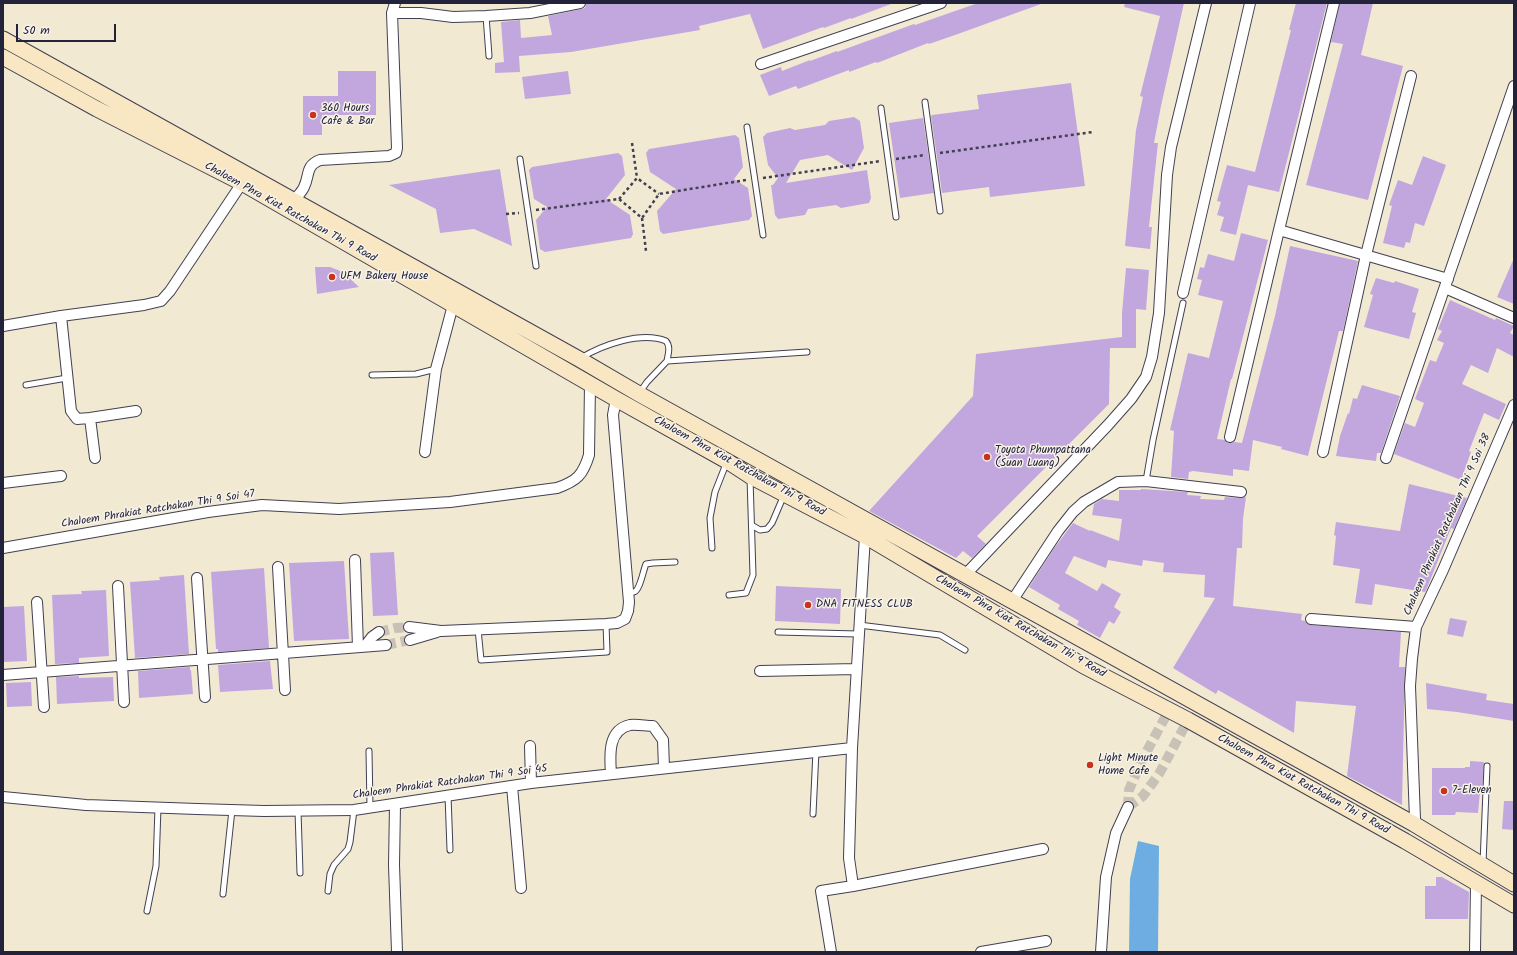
<!DOCTYPE html>
<style>
body{margin:0}
#map{position:relative;width:1517px;height:955px;overflow:hidden;background:#f2e9d3;font-family:Kalam,sans-serif}
canvas{display:block}
.frame{position:absolute;inset:0;border:4px solid #22223b;pointer-events:none}
.scale{position:absolute;left:16px;top:24px;width:100px;height:18px;box-sizing:border-box;border:2px solid #22223b;border-top:0;padding-left:5px;font-size:12px;line-height:14px;white-space:nowrap;color:#22223b;-webkit-text-stroke:3px #f7f3e8;paint-order:stroke}
</style>
<div id="map">
<canvas width="1517" height="955"></canvas>
<div class="frame"></div>
<div class="scale">50 m</div>
</div>
<script>
const ctx = document.querySelector('canvas').getContext('2d');
ctx.lineJoin = 'round';
function fill(path, color) { ctx.fillStyle = color; ctx.fill(path, 'evenodd'); }
function trace(path, color, width, dash) { ctx.strokeStyle = color; ctx.lineWidth = width; ctx.lineCap = dash ? 'butt' : 'round'; ctx.setLineDash(dash || []); ctx.stroke(path); }
function write(font, color, halo, rows, align = 'center') {
  ctx.font = font + ' Kalam,sans-serif'; ctx.lineWidth = 3; ctx.setLineDash([]); ctx.textBaseline = 'middle'; ctx.strokeStyle = halo; ctx.fillStyle = color; for (const [text, x, y, turn = 0] of rows) {
    ctx.save(); ctx.translate(x, y); ctx.rotate((+turn || 0) * Math.PI / 180); ctx.textAlign = isNaN(turn) ? turn : align; if (halo) ctx.strokeText(text, 0, 0); ctx.fillText(text, 0, 0); ctx.restore();
  }
}
fill(new Path2D(`
 M1138 841 1159 846 1158 952H1129L1130 879Z`), '#6eade1');
fill(new Path2D(`
 M586 3H891V4L851 19V18L824 28 823 27 763 49 750 14 699 26 700 30 571 52 519 56 520 72 495 73V63L504 62 501 22 520 20 521 38 552 35 548 16 582 9 585 8Z
 M978 3 1041 4 955 35 929 44 928 43 877 63 876 62 849 72V70L798 89 796 86 769 96 760 75 781 67 782 71 810 60V61L837 51V52L914 24 915 25Z
 M1125 3H1184L1161 106 1154 143H1158L1149 227H1152L1150 249 1125 246 1136 130 1143 97 1140 96 1160 16 1124 7Z
 M1296 3H1327L1279 192 1248 185 1236 235 1220 231 1224 217 1217 215 1221 202 1217 201 1227 165 1255 172 1291 30H1289Z
 M1340 3H1373L1361 55 1403 66 1368 200 1306 185 1343 44 1331 42Z
 M338 71H376V115H322V135H303V96H338Z
 M568 71 571 94 525 99 522 77Z
 M1071 83 1085 186 990 197 989 187 942 193 931 116 932 115 979 109 977 95Z
 M854 117 860 121 864 148 852 170 828 155 800 160 786 183 867 170 871 198 869 203 841 208 836 205 808 209 805 215 778 219 775 215 771 185H773L778 178 768 165 763 137 767 133 790 128 795 130 825 125 829 121Z
 M923 118 934 193 900 198 889 123Z
 M735 135 739 138 743 167 734 179 748 188 752 216 749 220 663 234 660 231 657 211 676 189 650 172 646 153 649 149Z
 M618 153 622 156 625 175 606 199 630 215 633 234 631 238 545 252 540 249 536 220 547 207 534 199 529 170 532 167Z
 M1423 156 1446 165 1424 226 1415 223 1410 243 1406 242 1404 248 1383 243 1392 206 1389 205 1398 180 1412 185Z
 M500 169 512 246 474 229 440 233 436 209 389 185Z
 M1241 233 1268 240 1232 379H1231L1217 439 1225 440 1228 443 1234 442 1242 443 1275 316 1290 246 1358 261 1343 331H1339L1308 456 1281 449 1282 447 1253 440 1249 471 1233 469V476L1193 471 1189 472 1188 479 1171 477 1174 431 1170 430 1188 353 1209 358 1223 301 1198 295 1202 280 1197 279 1200 267 1204 268 1208 254 1234 261Z
 M1514 258V304L1497 297Z
 M315 267H330L338 270 345 274 359 287 317 294Z
 M1126 268 1149 270 1146 310 1136 309V348H1110L1109 404 977 536 986 544 972 558 963 551 956 558 869 511 973 396 976 354 1122 337V313Z
 M1376 278 1394 283 1395 281 1419 289 1412 312 1416 313 1409 339 1364 327 1373 295 1370 294Z
 M1450 300 1495 320 1496 318 1514 326 1510 333 1514 335V357L1497 348 1488 373 1471 365 1462 384 1506 404 1499 420 1484 413 1469 451 1471 452 1461 480 1394 454 1405 423 1415 427 1424 403 1415 399 1430 360 1436 362 1444 343 1437 340 1442 331 1438 329Z
 M1362 385 1400 396 1381 453H1377L1376 461 1336 456 1340 436 1348 413 1349 414 1353 398 1357 399Z
 M1409 484 1467 498 1454 529 1451 528 1427 588 1425 592 1375 584 1372 605 1355 603 1360 569 1333 565 1336 536 1334 535 1336 522 1400 531Z
 M1141 489 1188 492 1187 495 1201 496 1200 499 1224 500 1225 497 1240 498 1246 497 1243 519 1242 548H1237L1233 606 1302 614 1301 620 1305 621 1307 624 1311 625 1401 632 1399 667H1405L1402 805 1347 776 1356 706 1296 701 1294 733 1218 690 1216 694 1173 668 1215 598 1204 597 1205 575 1163 572 1164 563 1143 560 1142 566 1108 560 1106 568 1074 556 1065 573 1097 591 1102 583 1121 594 1114 607 1121 612 1114 624 1109 621 1100 638 1077 625 1079 621 1058 609 1060 605 1029 587 1055 547 1073 523 1090 531V530L1119 541 1122 519 1092 515 1094 504 1102 499 1119 501V490H1141Z
 M394 552 398 615 373 616 370 553Z
 M344 561 349 639 294 641 289 563Z
 M264 568 269 648 218 652V649H216L211 572Z
 M184 575 189 654 135 658 130 582 160 580 159 577Z
 M776 586 841 589 840 624 775 621Z
 M106 590 109 656 79 658V663L55 664 52 595 82 594 81 591Z
 M24 606 27 661 3 662V607Z
 M1450 618 1467 621 1463 637 1447 634Z
 M270 661 273 689 220 692 218 665Z
 M190 667V670H191L193 694 139 698 138 671Z
 M79 676V678L113 677 114 701 57 704 56 677Z
 M31 682 32 706 7 707 6 683Z
 M1426 683 1487 694 1486 700 1514 704V721L1457 712 1427 709Z
 M1470 761 1484 762 1482 792H1480L1478 813 1456 812 1455 815H1432V768H1465V767H1470Z
 M1504 801H1514V830L1502 829Z
 M1436 877H1442L1469 892 1468 919H1425V886H1436Z`), '#c2a7de');
trace(new Path2D(`
 M379 632 395 628 409 627
 M386 645 410 640
 M1128 807 1143 796 1159 774 1188 720
 M1128 807 1129 790 1140 764 1169 710`), '#c8c1b5', 10, [10, 5]);
const lane = new Path2D(`
 M486 16 489 56
 M925 102 940 211
 M881 108 896 217
 M747 127 763 235
 M520 159 536 266
 M581 358C602 345 641 331 666 341 671 347 668 354 667 361
 M372 375 416 374 436 369
 M26 385 67 378
 M640 392 647 382 667 361 807 352
 M1146 481 1153 440 1183 303
 M753 526 760 530 767 529 772 523 784 495
 M712 548 710 518 715 492 726 464
 M627 592C630 592 632 592 634 592 640 590 643 571 646 564L653 563 675 562
 M729 595 746 593 753 575 750 478
 M859 625 940 635 965 650
 M478 629 481 660 607 652 606 624
 M778 632 858 634
 M369 751 370 807
 M448 795 450 850
 M298 811 300 873
 M813 814 816 751
 M1483 863 1487 766
 M328 891 330 874 334 865 348 849 350 842 354 810
 M223 894 232 810
 M147 911 156 866 158 807`);
const street = new Path2D(`
 M392 13H421L453 17 486 16 530 13 580 3
 M761 64 941 3
 M294 201C297 196 302 192 304 187 310 175 305 166 320 160L389 156 396 153 397 148 392 13 395 3
 M1279 230 1334 3
 M1445 288 1514 318
 M1183 293 1250 3
 M61 316 71 411 77 419 90 418 95 458
 M3 326 61 316 144 305 161 301 170 291 242 183
 M90 418 136 411
 M1230 437 1279 230 1448 279
 M425 452 436 369 453 305
 M1323 452 1366 255 1411 76
 M1386 458 1514 86
 M3 483 61 476
 M3 548 208 512 262 505 339 509 450 502 557 488C577 481 583 475 589 455L590 384
 M355 560 358 647
 M278 567 285 690
 M965 575 1108 425 1131 399 1146 377 1152 357 1159 313 1167 175 1171 147 1206 3
 M197 578 205 697
 M118 586 124 702
 M1012 601 1058 531 1073 512 1084 502 1118 482 1146 481 1241 492
 M37 602 44 707
 M1311 619 1416 627
 M409 627 441 631 606 624 617 623 625 619 628 611 629 602 613 415 616 399
 M410 640 437 632
 M365 646 372 637 379 632
 M760 671 856 669
 M3 675 386 645
 M530 746 531 783
 M611 774C610 757 607 730 630 725 637 724 646 726 653 726L663 740 664 768
 M512 786 521 888
 M3 797 86 805 197 809 264 811 354 810 531 783 852 748
 M395 805 394 865 397 952
 M1414 824 1415 819 1410 686 1412 659 1416 627 1443 570 1514 405
 M853 886 849 858 852 748 865 536
 M831 952 821 891 853 886 1043 849
 M981 952 1046 941
 M1101 952 1106 877 1116 833 1128 807
 M1475 952 1476 884`);
const secondary = new Path2D(`
 M3 39 579 359 639 394 1414 824 1514 884
 M3 57 97 109 242 183 616 399 727 461 750 476 865 536 1084 666 1188 720 1405 841 1514 905`);
trace(lane, '#414052', 7);
trace(street, '#414052', 12);
trace(secondary, '#414052', 17);
trace(new Path2D(`
 M632 143 637 178
 M940 153 1093 132
 M896 159 925 155
 M763 178 881 161
 M619 199 637 178 659 194
 M536 210 619 199 642 218 659 194 746 180
 M506 214 519 213
 M642 218 646 251`), '#414052', 2.5, [3, 3]);
trace(lane, '#fff', 5);
trace(street, '#fff', 10);
trace(secondary, '#f9e7c3', 15);
for (const [x, y, r, color] of [
 [313,115,4,"#c8321e"],
 [332,277,4,"#c8321e"],
 [987,457,4,"#c8321e"],
 [808,605,4,"#c8321e"],
 [1090,765,4,"#c8321e"],
 [1444,791,4,"#c8321e"]
]) { const dot = new Path2D(); dot.arc(x, y, r, 0, 2 * Math.PI); ctx.fillStyle = color; ctx.fill(dot); trace(dot, '#f7f3e8', 1.5); }
write('11px', '#22223b', '#f7f3e8', [
 ["360 Hours",321,109],
 ["Cafe & Bar",321,122],
 ["UFM Bakery House",340,277],
 ["Toyota Phumpattana",995,451],
 ["(Suan Luang)",995,464],
 ["DNA FITNESS CLUB",816,605],
 ["Light Minute",1098,759],
 ["Home Cafe",1098,772],
 ["7-Eleven",1452,791]
], 'left');
write('11px', '#22223b', '#f7f3e8', [
 ["Chaloem Phra Kiat Ratchakan Thi 9 Road",290,213,29],
 ["Chaloem Phra Kiat Ratchakan Thi 9 Road",739,467,29],
 ["Chaloem Phrakiat Ratchakan Thi 9 Soi 47",158,510,-9],
 ["Chaloem Phrakiat Ratchakan Thi 9 Soi 38",1448,525,-66],
 ["Chaloem Phra Kiat Ratchakan Thi 9 Road",1020,627,30],
 ["Chaloem Phrakiat Ratchakan Thi 9 Soi 45",450,783,-8],
 ["Chaloem Phra Kiat Ratchakan Thi 9 Road",1303,785,29]
]);
</script>
